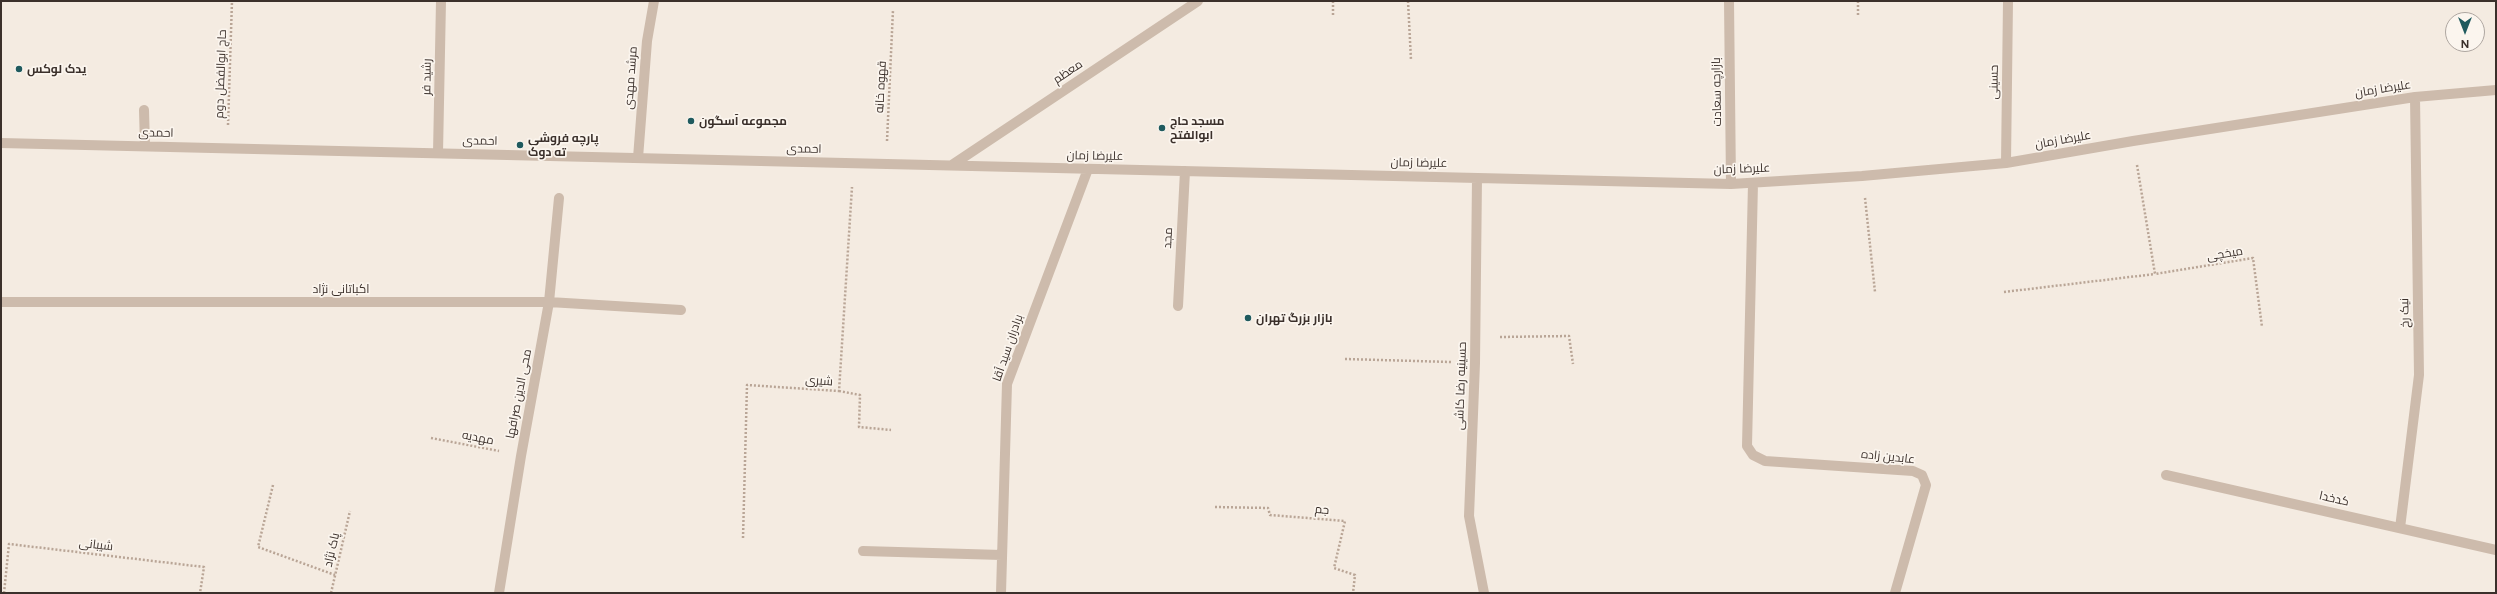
<!DOCTYPE html>
<meta charset="utf-8">
<style>
body{margin:0}
#map{position:relative;width:2497px;height:594px;overflow:hidden;background:#f4ebe1;font-family:Figtree,sans-serif}
canvas{display:block}
.frame{position:absolute;inset:0;border:2px solid #3b302b;pointer-events:none}
.north{position:absolute;left:2445px;top:12px;width:40px;height:40px;box-sizing:border-box;background:#fbf5ee;border:1px solid #aea6a0;border-radius:50%;rotate:180deg;font-size:11px;font-weight:700;line-height:16px;text-align:center;color:#3b302b}
.north::after{content:'';display:block;margin:auto;width:14px;height:18px;background:#1f5a5e;clip-path:polygon(50% 0,100% 100%,50% 72%,0 100%)}
</style>
<div id="map">
<canvas width="2497" height="594"></canvas>
<div class="frame"></div>
<div class="north">N</div>
</div>
<script>
const ctx = document.querySelector('canvas').getContext('2d');
ctx.lineJoin = 'round';
function trace(path, color, width, dash) { ctx.strokeStyle = color; ctx.lineWidth = width; ctx.lineCap = dash ? 'butt' : 'round'; ctx.setLineDash(dash || []); ctx.stroke(path); }
function write(font, color, halo, rows, align = 'center') {
  ctx.font = font + ' Figtree,Cairo,sans-serif'; ctx.lineWidth = 3.5; ctx.setLineDash([]); ctx.textBaseline = 'middle'; ctx.strokeStyle = halo; ctx.fillStyle = color; for (const [text, x, y, turn = 0] of rows) {
    ctx.save(); ctx.translate(x, y); ctx.rotate((+turn || 0) * Math.PI / 180); ctx.textAlign = isNaN(turn) ? turn : align; if (halo) ctx.strokeText(text, 0, 0); ctx.fillText(text, 0, 0); ctx.restore();
  }
}
trace(new Path2D(`
 M1333 1V16
 M1408 1 1411 60
 M1858 1V16
 M228 125 232 1
 M887 141 893 10
 M2137 165 2155 274 2253 258 2262 327
 M1865 198 1875 292
 M2004 292 2155 274
 M1500 337 1569 336 1573 364
 M1345 359 1451 362
 M839 391 860 395 859 427 891 430
 M431 438 499 451
 M273 485 258 547 335 575
 M1215 507 1268 508 1270 515 1345 521 1334 568 1355 575 1353 593
 M743 538 747 385 839 391 852 187
 M4 593 9 544 204 567 200 593
 M331 593 350 511`), '#b9a596', 2.5, [2, 2]);
trace(new Path2D(`
 M1729 1 1731 184
 M144 110 145 146
 M1 143 1731 184 1862 176 2006 163 2133 141 2415 97 2496 90
 M438 153 441 1
 M638 158 647 41 654 1
 M2006 163 2008 1
 M952 165 1198 1
 M1477 178 1475 363 1469 516 1484 593
 M1753 183 1747 446 1753 455 1765 461 1913 471 1922 475 1926 485 1895 593
 M1 302H549L681 310
 M1178 306 1185 171
 M2166 475 2496 550
 M2400 528 2419 375 2415 97
 M863 551 1002 555
 M499 593 521 456 549 302 559 198
 M1001 593 1007 384 1088 169`), '#cdbbac', 10);
for (const [x, y, r, color] of [
 [19,69,4,"#1f5a5e"],
 [691,121,4,"#1f5a5e"],
 [1162,128,4,"#1f5a5e"],
 [520,145,4,"#1f5a5e"],
 [1248,318,4,"#1f5a5e"]
]) { const dot = new Path2D(); dot.arc(x, y, r, 0, 2 * Math.PI); ctx.fillStyle = color; ctx.fill(dot); trace(dot, '#fbf5ee', 1.5); }
write('bold 12px', '#3b302b', '#fbf5ee', [
 ["یدک لوکس",27,69],
 ["مجموعه آسگون",699,121],
 ["مسجد حاج",1170,121],
 ["ابوالفتح",1170,135],
 ["پارچه فروشی",528,138],
 ["ته دوک",528,152],
 ["بازار بزرگ تهران",1256,318]
], 'left');
write('12px', '#3b302b', '#fbf5ee', [
 ["معظم",1068,72,-34],
 ["حاج ابوالفضل دوم",221,74,-88],
 ["رشید فر",427,77,-89],
 ["مرشد مهدی",631,78,-86],
 ["حسینی",1994,82,-89],
 ["قهوه خانه",881,87,-87],
 ["علیرضا زمان",2383,89,-9],
 ["بازارچه سعادت",1717,92,-91],
 ["احمدی",156,133,1],
 ["علیرضا زمان",2063,140,-10],
 ["احمدی",480,141,1],
 ["احمدی",804,149,1],
 ["علیرضا زمان",1095,156,1],
 ["علیرضا زمان",1419,163,1],
 ["علیرضا زمان",1742,169,-2],
 ["مجد",1168,238,-87],
 ["میخچی",2225,254,-9],
 ["اکباتانی نژاد",341,289],
 ["نیک رخ",2405,313,-91],
 ["برادران سید آقا",1008,348,-71],
 ["شیری",819,381,4],
 ["حسینیه رضا کاشی",1461,386,-88],
 ["محی الدین صرافها",519,394,-79],
 ["مهدیه",478,438,11],
 ["عابدین زاده",1888,457,6],
 ["کدخدا",2334,499,13],
 ["جم",1322,510,5],
 ["شیبانی",96,545,7],
 ["پاک نژاد",332,550,-77]
]);
</script>
